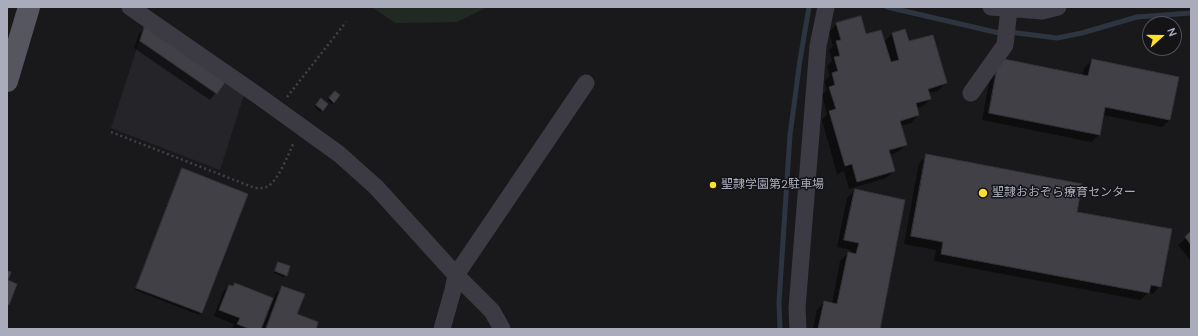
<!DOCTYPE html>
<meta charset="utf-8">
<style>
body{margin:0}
#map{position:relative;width:1198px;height:336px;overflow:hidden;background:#19191c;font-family:"DM Sans",sans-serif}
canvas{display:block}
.frame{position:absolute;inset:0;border:8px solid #aaacbc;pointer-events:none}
.north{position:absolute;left:1142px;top:16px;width:40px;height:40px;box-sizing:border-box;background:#141417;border:1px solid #505159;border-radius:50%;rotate:69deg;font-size:11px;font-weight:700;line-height:16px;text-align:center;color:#aaacbc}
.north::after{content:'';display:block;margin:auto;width:14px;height:18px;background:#ffdf2d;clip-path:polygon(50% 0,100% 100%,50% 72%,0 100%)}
</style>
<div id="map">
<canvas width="1198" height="336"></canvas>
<div class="frame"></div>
<div class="north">N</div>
</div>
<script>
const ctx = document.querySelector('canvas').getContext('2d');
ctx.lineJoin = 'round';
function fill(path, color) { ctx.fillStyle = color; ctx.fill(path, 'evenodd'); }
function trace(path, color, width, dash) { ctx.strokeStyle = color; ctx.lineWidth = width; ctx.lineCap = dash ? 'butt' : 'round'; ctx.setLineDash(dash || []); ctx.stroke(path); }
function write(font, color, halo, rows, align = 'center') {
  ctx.font = font + ' "DM Sans","Noto Sans JP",sans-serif'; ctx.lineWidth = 3; ctx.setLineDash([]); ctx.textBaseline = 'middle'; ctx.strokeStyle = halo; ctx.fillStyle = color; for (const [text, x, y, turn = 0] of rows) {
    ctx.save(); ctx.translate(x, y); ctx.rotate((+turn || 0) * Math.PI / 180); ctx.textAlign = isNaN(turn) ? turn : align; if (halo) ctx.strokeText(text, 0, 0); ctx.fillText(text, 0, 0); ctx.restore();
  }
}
fill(new Path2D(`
 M144 26 244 95 220 170 111 128Z`), '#252529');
fill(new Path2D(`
 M372 7H488L457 22 395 23Z`), '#202a23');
fill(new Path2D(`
 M837 24 884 42 892 34 908 43 946 83 938 91 928 93 930 99 922 107 916 108 918 115 911 123 900 126 906 145 898 152 889 155 894 171 886 178 849 189 844 171 837 174 822 120 827 114 822 95 827 90 824 81 830 76 827 66 832 61 829 50 833 46 829 32Z
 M145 28 224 82 210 100 134 48 139 34Z
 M1092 60 1170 120 1162 127 1103 115 1099 135 1091 142 982 120 992 67 1082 76 1084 68Z
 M333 94 334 102 332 104 327 100Z
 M319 102 322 110 320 112 315 107Z
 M927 155 1160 286 1153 294 1148 293 1140 300 934 261 936 250 904 244 919 163Z
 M182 169 247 194 201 313 199 315 135 290 180 171Z
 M855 190 879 329H813L817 310 824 302 832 304 840 261 848 253 851 254V250L837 247 847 198Z
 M1191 233V261L1178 245Z
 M279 263 286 275 284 277 274 273Z
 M235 284 260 329H232L234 324 214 316 223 292 229 286 232 287Z
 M283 287 296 314 315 329H262L276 293Z`), '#0007');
trace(new Path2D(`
 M887 7 999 33 1009 32 1057 38 1082 33 1137 17 1191 13
 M780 329 779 302 790 135 800 60 809 7`), '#2d3541', 5);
const building = new Path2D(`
 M861 16 866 34 881 30 891 62 899 60 892 33 905 29 909 41 933 35 947 83 928 89 931 99 916 103 919 115 900 121 907 145 889 150 895 171 857 182 852 164 845 166 829 111 836 109 829 87 835 85 832 73 838 71 834 57 840 56 836 41 841 40 836 23Z
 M145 26 225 82 217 94 140 41Z
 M999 58 1088 76 1092 59 1179 77 1170 120 1105 107 1100 135 989 113Z
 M335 91 340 95 334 103 329 98Z
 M321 98 328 104 323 111 316 105Z
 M926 154 1082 184 1077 212 1172 229 1161 287 1151 285 1149 293 941 254 943 242 911 236Z
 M182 168 248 194 202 313 136 288Z
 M855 189 905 200 880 329H818L824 301 837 304 848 252 856 254 859 243 844 240Z
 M1191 231V245L1185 237Z
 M278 262 290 266 287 276 275 271Z
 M7 271 11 272 8 280 17 284 9 305 7 304Z
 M235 283 273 298 261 329H250L237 324 240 318 219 310 229 285 233 286Z
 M282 286 305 294 297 314 318 322 316 329H266Z`);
fill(building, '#414046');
trace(building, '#343338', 1);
trace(new Path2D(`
 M287 97 346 22
 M111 132 255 188C260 188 264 189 268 186 278 181 289 153 294 142`), '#3f4048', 2.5, [2, 3]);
trace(new Path2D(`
 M130 7 260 97 339 154 376 187 456 275 492 311 502 329
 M991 7 1042 11 1058 7
 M971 93 1005 45 1009 9
 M442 329 453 290 456 275 586 83
 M798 329 797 308 818 46 826 7`), '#3c3b43', 17);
trace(new Path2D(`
 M7 81 29 7`), '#555660', 22);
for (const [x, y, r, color] of [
 [713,185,4,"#ffdf2d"],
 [983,193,5,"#ffdf2d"]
]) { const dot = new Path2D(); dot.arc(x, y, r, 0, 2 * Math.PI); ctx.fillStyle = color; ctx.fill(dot); trace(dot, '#141417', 1.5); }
write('12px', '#aaacbc', '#141417', [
 ["聖隷学園第2駐車場",721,185],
 ["聖隷おおぞら療育センター",992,193]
], 'left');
</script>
